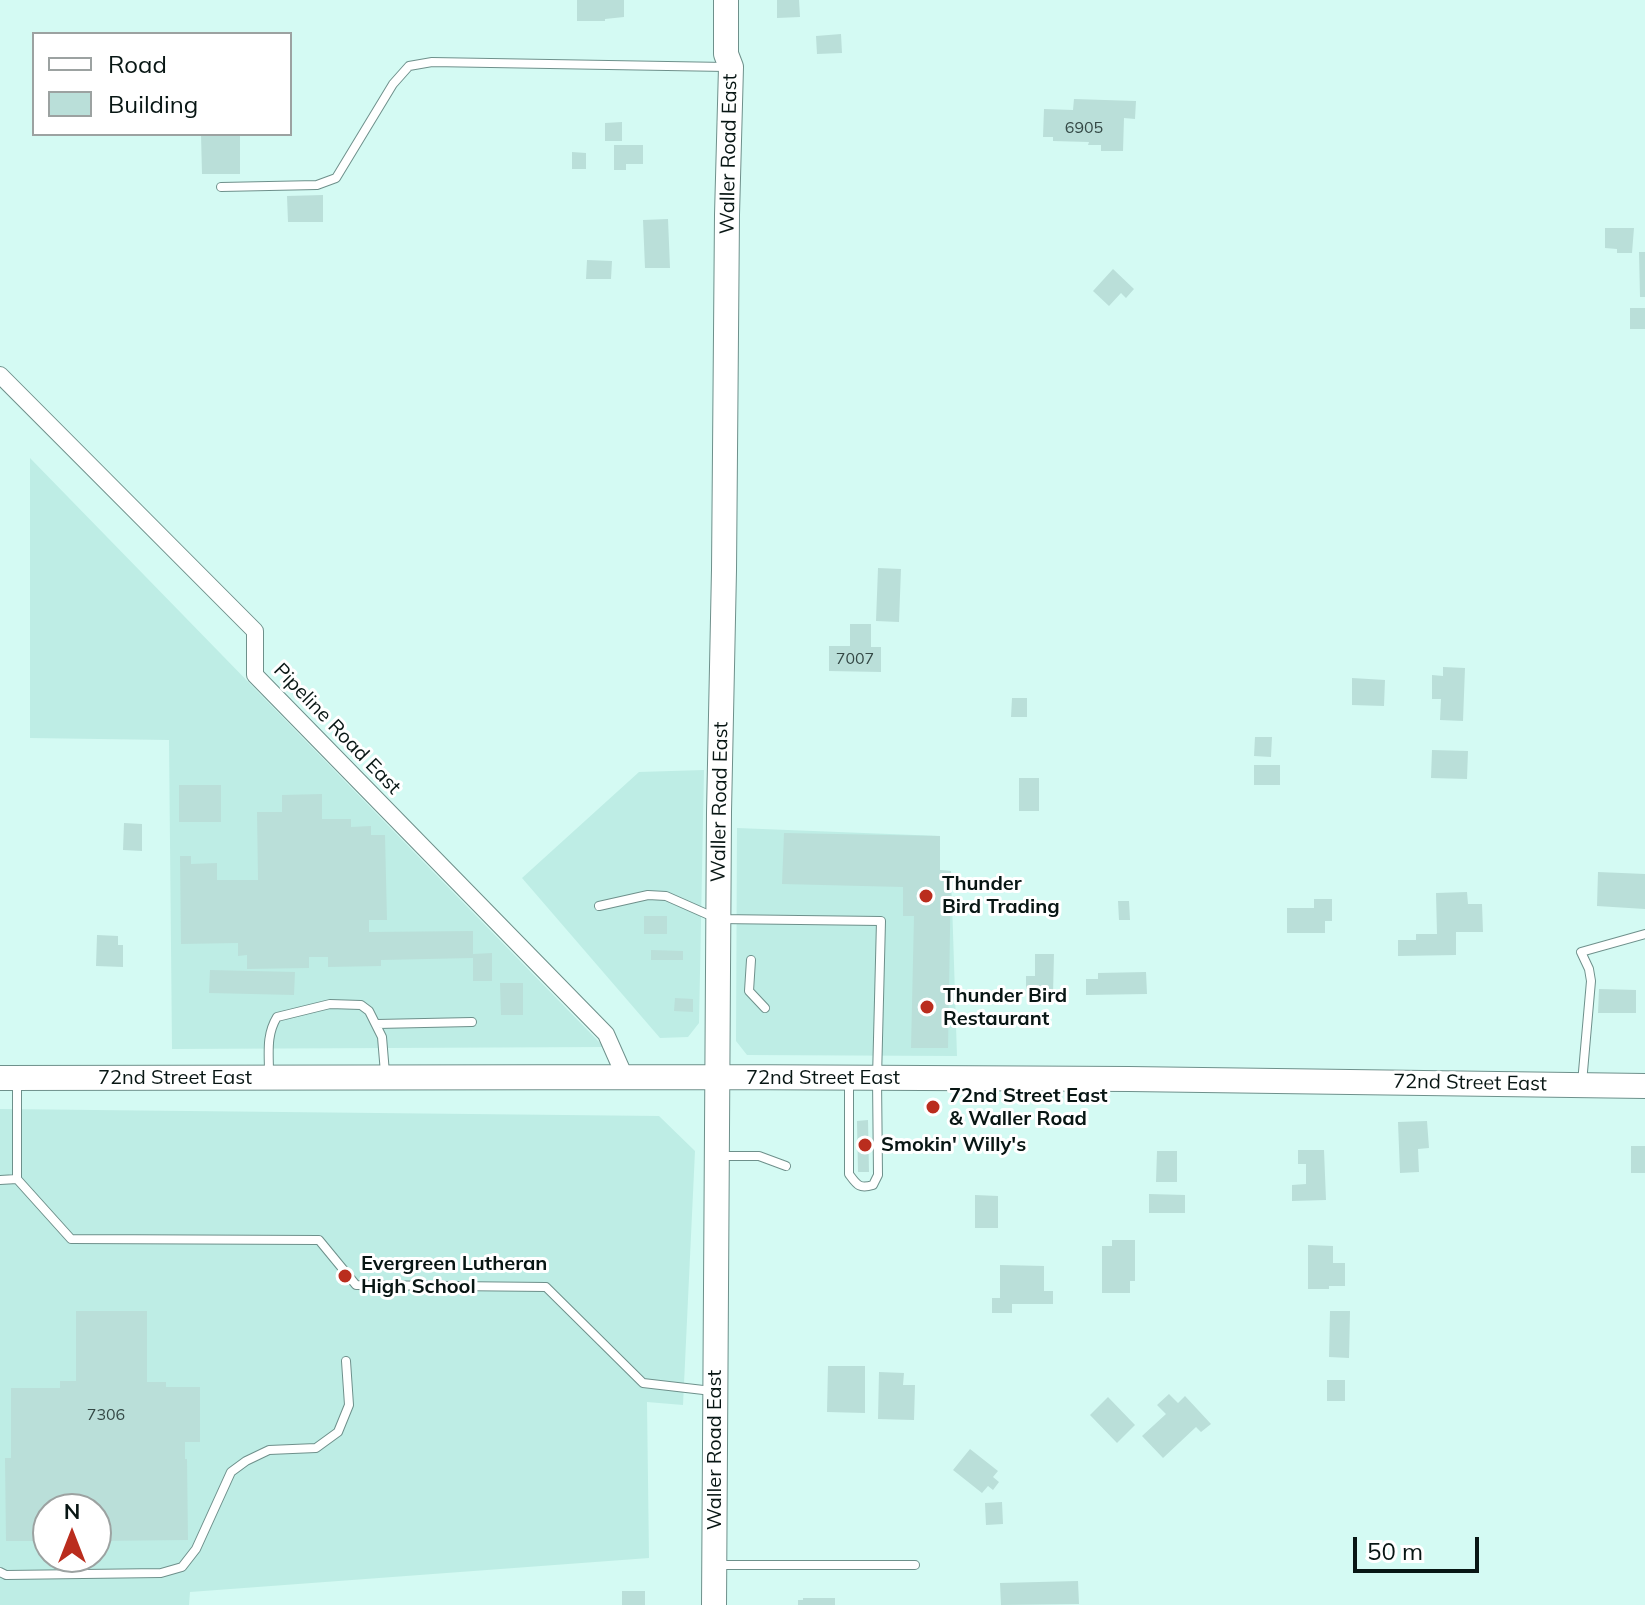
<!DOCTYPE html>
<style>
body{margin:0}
#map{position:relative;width:1645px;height:1605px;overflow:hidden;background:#d4faf3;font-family:Mulish,sans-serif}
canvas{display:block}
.legend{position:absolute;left:32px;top:32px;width:260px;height:104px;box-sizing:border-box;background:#fff;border:2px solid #9ca2a1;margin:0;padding:10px 14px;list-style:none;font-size:24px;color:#081614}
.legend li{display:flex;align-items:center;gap:16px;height:40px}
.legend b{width:40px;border:2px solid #9ca2a1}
.north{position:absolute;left:32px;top:1493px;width:80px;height:80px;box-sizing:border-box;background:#fff;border:2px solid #9ca2a1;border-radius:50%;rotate:0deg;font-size:22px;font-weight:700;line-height:32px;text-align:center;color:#081614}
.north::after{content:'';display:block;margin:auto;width:28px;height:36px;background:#ba2d1e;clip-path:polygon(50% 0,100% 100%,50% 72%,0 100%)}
.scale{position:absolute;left:1353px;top:1537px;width:126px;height:36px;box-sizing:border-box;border:4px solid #081614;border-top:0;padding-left:10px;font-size:24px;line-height:28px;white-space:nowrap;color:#081614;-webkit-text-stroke:6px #fff;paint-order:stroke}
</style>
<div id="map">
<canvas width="1645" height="1605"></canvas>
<ul class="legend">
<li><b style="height:10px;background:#fff"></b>Road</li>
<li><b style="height:22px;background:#badfd9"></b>Building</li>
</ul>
<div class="north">N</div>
<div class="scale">50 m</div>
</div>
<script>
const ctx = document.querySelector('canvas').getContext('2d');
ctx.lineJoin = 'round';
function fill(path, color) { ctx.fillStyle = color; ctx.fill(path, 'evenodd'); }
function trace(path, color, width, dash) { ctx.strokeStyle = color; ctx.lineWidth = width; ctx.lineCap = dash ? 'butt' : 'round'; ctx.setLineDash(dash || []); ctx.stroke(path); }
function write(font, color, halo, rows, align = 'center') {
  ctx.font = font + ' Mulish,sans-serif'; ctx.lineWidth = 6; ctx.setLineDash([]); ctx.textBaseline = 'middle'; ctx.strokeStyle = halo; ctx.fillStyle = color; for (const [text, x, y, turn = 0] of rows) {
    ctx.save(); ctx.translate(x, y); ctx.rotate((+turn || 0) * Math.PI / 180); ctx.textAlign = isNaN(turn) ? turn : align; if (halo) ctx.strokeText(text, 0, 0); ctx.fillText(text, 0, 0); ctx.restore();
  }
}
fill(new Path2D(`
 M30 458 604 1047 172 1049 169 740 30 738Z
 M704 770 699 1023 688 1037 660 1038 522 878 639 772Z
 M737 828 940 836V870L951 871 957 1056 747 1055 736 1041Z
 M0 1109 659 1116 695 1151 683 1405 647 1402 649 1558 190 1592 189 1605H0ZM48 1509H96V1557H48Z`), '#beede5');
fill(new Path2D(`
 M577 0H624V17L605 19V21H577Z
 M777 0H799L800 17 777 18Z
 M841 34 842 53 817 54 816 36Z
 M1074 99 1136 101 1135 119 1124 118 1123 151H1101V145H1088L1089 142 1053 141V137H1043L1044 109 1073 110Z
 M622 122V141H605V123Z
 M201 134H240V174H202Z
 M614 145H643V164H626V170H614Z
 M572 152 586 153V169H572Z
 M323 195V222H288L287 196Z
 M668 219 670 268H645L643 220Z
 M1605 228H1634L1632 253H1617V249L1605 248Z
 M1639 252H1645V297H1640Z
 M587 260 612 261 611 279H586Z
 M1113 269 1134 289 1126 298 1121 293 1109 306 1093 291Z
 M1630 308H1645V329H1630Z
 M878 568 901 569 899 622 876 621Z
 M850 624H871V647H881V672L829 671V646H850Z
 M1443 667 1465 668 1463 721 1440 720 1441 699H1432V675L1443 676Z
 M1352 678 1385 680 1384 706 1352 705Z
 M1012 698H1027V717H1011Z
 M1255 737H1272L1271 757 1254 756Z
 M1432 750 1468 751 1467 779 1431 778Z
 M1254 765H1280V785H1254Z
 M1019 778H1039V811H1019Z
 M179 785H221V822H179Z
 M322 794V819H351V827L371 826V835H385L387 920H369V932L473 931V954L492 953V981H473V958L381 960V966L328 967V957H309V968L247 969V955L238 956V943L181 944 180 856H191V864L217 863V880H258L257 812H282V795Z
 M124 823 142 824V851L123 850Z
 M784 833 940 836V870L951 871 948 1048H911L914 916H903V887L782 884Z
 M1598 872 1645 874V909L1597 906Z
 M1467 892 1468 904H1482L1483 932H1456V955L1398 956V940H1416V934H1437L1436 893Z
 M1314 899H1332V921H1325V933H1287V908H1314Z
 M1118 901H1129L1130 920H1119Z
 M644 916H667V934H644Z
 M97 935 118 936V945H123V967L96 966Z
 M651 950 683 951V960H651Z
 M1035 954H1054L1053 994H1035V989H1026V976H1035Z
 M210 970 295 972 294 995 209 993Z
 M1146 972 1147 994 1086 995V979H1098V973Z
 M500 983H523V1015H501Z
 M1599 989 1636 990V1013H1598Z
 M675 998 693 999V1012L674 1011Z
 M868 1120 869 1172H858L857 1121Z
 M1427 1121 1429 1148 1418 1149 1419 1172 1400 1173 1398 1122Z
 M1631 1146H1645V1173H1631Z
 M1298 1150H1324L1326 1200 1292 1201V1185L1306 1184V1164H1298Z
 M1157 1151H1177V1182H1156Z
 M1149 1194 1185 1195V1213H1149Z
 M975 1195 998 1196V1228H975Z
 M1112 1240H1135V1281H1130V1293H1102V1246H1112Z
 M1308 1245 1333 1246V1263H1345V1286H1329V1289H1308Z
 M1000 1265 1044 1266V1291H1053V1304H1012V1313H992V1298H1000Z
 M76 1311H147V1382H166V1387H200V1442H185V1459H187L188 1540 96 1541V1509H48V1541H6L5 1458H11V1388H60V1381H76Z
 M1330 1311H1350L1349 1358 1329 1357Z
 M828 1366H865V1413L827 1412Z
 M879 1372 904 1373 903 1385H915L914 1420 878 1419Z
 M1327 1380H1345V1401H1327Z
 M1169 1394 1178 1403 1185 1396 1211 1424 1201 1432 1196 1427 1163 1458 1142 1436 1166 1414 1157 1405Z
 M1108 1397 1135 1425 1117 1443 1090 1415Z
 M970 1449 998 1471 993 1477 999 1482 993 1490 988 1486 982 1493 953 1470Z
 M1002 1502 1003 1524 986 1525 985 1503Z
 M1078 1581 1079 1604 1001 1605 1000 1583Z
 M622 1591H645V1605H622Z
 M803 1598H835V1605H798V1600H803Z`), '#badfd9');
const lane = new Path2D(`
 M221 187 317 185 336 178 393 84 409 66 432 62 726 67
 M599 906 648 895 666 896 718 919 881 921 877 1078 878 1175 873 1185C859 1189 857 1185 849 1174V1079
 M751 960 749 991 765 1008
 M377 1024 472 1022
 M269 1073C269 1053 266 1035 277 1017L330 1004 361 1005 369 1011 382 1037 385 1073
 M17 1082V1179L71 1239 319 1240 356 1285 546 1287 643 1383 712 1391
 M1582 1083 1591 981 1589 969 1581 952 1645 934
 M721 1156H759L786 1166
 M0 1180 17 1179
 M715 1565H915
 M0 1572 6 1575 161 1573 182 1567 196 1549 231 1472 246 1461 269 1450 316 1448 338 1432 349 1405 346 1361`);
const street = new Path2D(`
 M0 375 255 631V675L606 1034 625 1077`);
const secondary = new Path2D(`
 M0 1078 719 1077 1129 1079 1645 1086
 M714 1605 719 812 724 570 727 215 731 67 726 54V0`);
trace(lane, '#6e908b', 10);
trace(street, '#6e908b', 18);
trace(secondary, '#6e908b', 26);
trace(lane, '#fff', 8);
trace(street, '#fff', 16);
trace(secondary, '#fff', 24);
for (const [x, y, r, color] of [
 [926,896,8,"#ba2d1e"],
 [927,1007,8,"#ba2d1e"],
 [933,1107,8,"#ba2d1e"],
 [865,1145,8,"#ba2d1e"],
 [345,1276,8,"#ba2d1e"]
]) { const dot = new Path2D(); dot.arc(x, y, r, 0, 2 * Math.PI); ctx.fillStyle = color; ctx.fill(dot); trace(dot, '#fff', 3); }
write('16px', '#344845', null, [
 ["6905",1084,128],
 ["7007",855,659],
 ["7306",106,1415]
]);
write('20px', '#081614', '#fff', [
 ["Waller Road East",729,154,-89],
 ["Pipeline Road East",337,729,46],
 ["Waller Road East",720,802,-89],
 ["72nd Street East",175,1078],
 ["72nd Street East",823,1078],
 ["72nd Street East",1470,1083,1],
 ["Waller Road East",715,1450,-90]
]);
write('bold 20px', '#081614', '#fff', [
 ["Thunder",942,884],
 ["Bird Trading",942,907],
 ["Thunder Bird",943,996],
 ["Restaurant",943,1019],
 ["72nd Street East",949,1096],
 ["& Waller Road",949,1119],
 ["Smokin' Willy's",881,1145],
 ["Evergreen Lutheran",361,1264],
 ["High School",361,1287]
], 'left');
</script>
